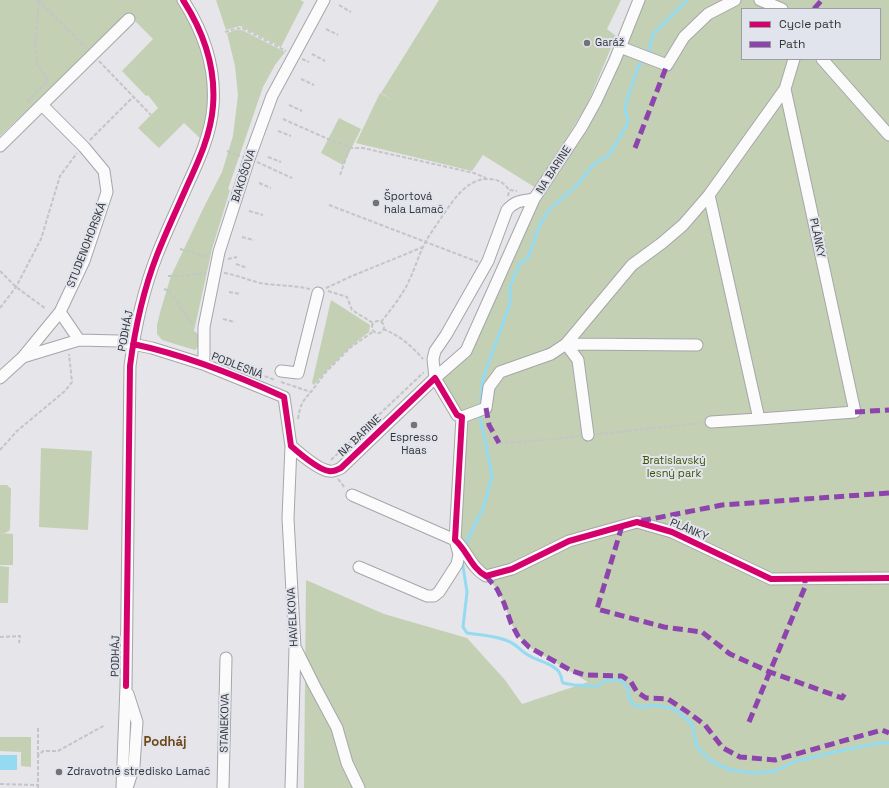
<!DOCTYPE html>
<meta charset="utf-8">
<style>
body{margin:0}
#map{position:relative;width:889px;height:788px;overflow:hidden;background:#e5e5ea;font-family:"Space Grotesk",sans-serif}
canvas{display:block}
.legend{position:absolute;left:741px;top:8px;width:140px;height:52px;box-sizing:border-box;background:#e2e4ed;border:1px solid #9c9ea5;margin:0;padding:5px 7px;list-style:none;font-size:12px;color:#343538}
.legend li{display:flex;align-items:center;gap:8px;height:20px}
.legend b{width:20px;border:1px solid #9c9ea5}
</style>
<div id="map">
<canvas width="889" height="788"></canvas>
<ul class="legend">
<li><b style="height:5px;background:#d6006c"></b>Cycle path</li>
<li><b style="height:5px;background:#8e44ad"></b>Path</li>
</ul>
</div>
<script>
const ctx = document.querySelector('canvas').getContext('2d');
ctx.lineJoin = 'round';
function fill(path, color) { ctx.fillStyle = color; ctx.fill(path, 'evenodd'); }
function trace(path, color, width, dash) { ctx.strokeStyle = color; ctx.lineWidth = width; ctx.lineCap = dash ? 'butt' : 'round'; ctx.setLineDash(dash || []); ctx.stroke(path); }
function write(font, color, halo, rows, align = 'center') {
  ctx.font = font + ' "Space Grotesk",sans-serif'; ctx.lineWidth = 4; ctx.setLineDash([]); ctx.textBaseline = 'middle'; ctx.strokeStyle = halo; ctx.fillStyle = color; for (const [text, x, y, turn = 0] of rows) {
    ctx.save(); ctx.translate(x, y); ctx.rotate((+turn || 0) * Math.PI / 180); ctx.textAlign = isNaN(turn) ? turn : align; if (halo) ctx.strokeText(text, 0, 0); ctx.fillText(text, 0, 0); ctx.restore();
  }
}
fill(new Path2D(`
 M0 0H183L211 67 205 143 184 123 159 148 138 128 158 108 148 95 146 96 122 71 153 39 127 13 96 46 0 136Z
 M216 0H300L304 2 281 47 240 26 226 30Z
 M439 0H621L607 29 616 36 587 105 536 188 483 155 472 171 356 143 380 93 395 102 381 93Z
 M642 0H889V788H304L306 580 384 614 467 638 505 680 522 704 588 682 529 647 518 636 511 623 504 603 497 589 455 540 462 417 435 378 466 351 538 193 586 131ZM742 9H880V59H742Z
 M236 30H242L285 52 275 65 263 87 228 189 230 190 212 249 194 331 197 333 202 341 199 346 195 350 162 340 157 334V325L161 309 171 276 205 205 222 172 233 136 238 95 235 66 227 33Z
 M339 118 361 129 343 165 321 153Z
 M331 300 370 325 369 332C349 347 331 365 314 385L312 383Z
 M41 448 92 451 88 530 39 527Z
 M0 485H7L11 489 10 529 9 531 5 533H0Z
 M0 533 13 534V565H0Z
 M0 566 9 567 8 603H0Z
 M0 737H31V767L21 766V752L0 751Z`), '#c3d0b4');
fill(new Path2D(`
 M0 755H17V770H0Z`), '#94dbf2');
trace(new Path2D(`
 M648 55 653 34 687 0
 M480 408 483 378 510 304V287L520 263 528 258 540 224 550 209 577 185 595 163 609 155 628 123 625 106 638 67 641 63
 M466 543 484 506 492 476 486 445 479 414
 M462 560 467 592 463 627 467 633C480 635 499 636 510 642 517 645 522 652 528 655 537 661 556 664 560 674 562 677 561 680 563 683L574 685 597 686 607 680H620L628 688 629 699 635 706 645 707 652 705 667 707 677 711 692 724 697 747 712 762 731 770 753 773 775 771 796 761 848 749 887 742 889 743`), '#94dbf2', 3);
const minor = new Path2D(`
 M760 0 782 9
 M620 47 667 65 684 37 708 14 735 0
 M822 59 889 135
 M0 146 129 19
 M709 195 759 419
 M60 312 79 340 118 341 152 348 203 364 284 397 291 446 288 518 295 648 291 788
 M23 357 79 340
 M203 364 204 356V327L219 252 249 159 272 96 324 0
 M281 371 298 373 318 293
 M0 378 23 357 60 312 84 261 107 192 104 171 84 147 42 105
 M462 417 486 408 489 387 500 372 551 354 566 344 632 265 662 243 683 225 709 195 785 89 794 59
 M711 422 759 419 855 412 785 89
 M588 435 578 360 566 344 697 345
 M291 446C299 453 319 470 329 471 333 472 337 470 341 468L435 378 466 351 534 199 581 128 596 101 615 60 639 0
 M352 495 455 540C467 550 471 568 486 576L512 569 569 541 637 522 672 532 771 579 889 578
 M359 567 427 596H434L439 592 457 564 459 554 455 540 462 417 457 415 435 378 433 359 435 351 446 335 488 261 507 210C516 200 522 201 534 199
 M296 649 314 685 337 728 347 763 359 788
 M122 788 126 686 130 366C135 328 143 291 157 255 166 232 177 209 187 186 199 160 211 134 213 106 216 68 203 31 183 0
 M127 788 134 766 137 722 128 694
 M223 788 226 658`);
trace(minor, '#a6a6aa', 13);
trace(new Path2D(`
 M38 0 86 48
 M339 5 351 12
 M326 29 338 35
 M225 32 235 29 242 28 286 51
 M312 54 325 61
 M302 59 309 62
 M99 61 151 115
 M301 79 314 85
 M27 102 48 81 37 64 35 44 39 1
 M289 105 302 111
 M283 119 328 139 352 148H363L474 173 486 178
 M278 131 291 136
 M90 140 134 96
 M227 151 240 156
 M268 157 281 162
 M257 162 292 178
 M340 175 350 147
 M259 183 271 188
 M508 196 509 190
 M329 205 478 262
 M249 211 263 215
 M242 237 254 240
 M180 249 208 257
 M228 259 237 257
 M236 264 247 268
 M0 271 16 287 46 309
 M224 273C237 275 248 280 260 283 277 286 294 285 310 289
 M168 276H182L206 273
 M326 288 352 276 423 247
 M164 289 169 291 194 326
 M328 291 347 297 352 310 373 323
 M229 292 241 294
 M0 308 16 287 41 239 60 176 77 153
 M223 319 235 322
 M372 327a6 6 0 1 1 12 0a6 6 0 1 1-12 0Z
 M381 322C390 311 399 299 406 287 414 272 418 256 426 241 430 234 435 227 439 221 451 204 465 178 489 179 497 179 505 183 509 190L517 191
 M383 329C399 335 412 346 423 359
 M259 374 275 380
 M281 382 311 392 325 373 351 347 374 331
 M298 419C300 406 302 401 311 392
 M598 434 701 423
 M499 443 535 441 579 436
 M0 450 17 431 65 391 72 382 69 354
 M331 460 423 373V372
 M338 479 345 488
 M0 637 20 636 19 643
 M38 728V756
 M0 784 38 785
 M38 788V756L43 751H58L105 725`), '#c4c5c6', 2, [4, 2]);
trace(minor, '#fbfbfc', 11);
trace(new Path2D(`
 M814 9 821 1 824 0
 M635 148 667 65
 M486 408 489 425 499 443
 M855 412 889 410
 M641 521 722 505 889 493
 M622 526 597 609 664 627 702 632 730 654 770 672 842 698 847 690
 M486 576 497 589 504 603 511 623 518 636 529 647 572 671 585 675 622 676 631 682 637 692 646 698 668 699 689 713 705 725 723 748 740 757 775 760 882 730 889 733
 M749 722 805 587V578`), '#8e44ad', 5, [10, 5]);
trace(new Path2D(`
 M133 344C185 355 236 375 284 397L291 446C299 453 319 470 329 471 333 472 337 470 341 468L435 378 457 415 462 417 455 540C467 550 471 568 486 576L512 569 569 541 637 522 672 532 771 579 889 578
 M126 686 130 366C135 328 143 291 157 255 166 232 177 209 187 186 199 160 211 134 213 106 216 68 203 31 183 0`), '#d6006c', 6);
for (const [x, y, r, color] of [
 [587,43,4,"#727376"],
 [376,203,4,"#727376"],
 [414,425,4,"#727376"],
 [59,772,4,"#727376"]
]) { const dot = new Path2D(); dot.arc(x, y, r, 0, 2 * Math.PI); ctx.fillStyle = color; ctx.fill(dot); trace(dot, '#e2e4ed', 1.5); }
write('11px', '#343538', '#e2e4ed', [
 ["Garáž",595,43],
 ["Športová",384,197],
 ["hala Lamač",384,210],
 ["Espresso",414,438,"center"],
 ["Haas",414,451,"center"],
 ["Zdravotné stredisko Lamač",67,772]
], 'left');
write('11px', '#343538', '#e2e4ed', [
 ["NA BARINE",554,170,-57],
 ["BAKOŠOVA",244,176,-72],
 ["PLÁNKY",817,238,78],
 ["STUDENOHORSKÁ",87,245,-69],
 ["PODHÁJ",126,331,-79],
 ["PODLESNÁ",237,366,21],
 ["NA BARINE",360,436,-44],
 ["PLÁNKY",689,530,23],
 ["HAVELKOVA",293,617,-93],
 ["PODHÁJ",116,656,-89],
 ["STANEKOVA",225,723,-89]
]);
write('11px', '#3b5500', '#e2e4ed', [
 ["Bratislavský",674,461],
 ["lesný park",674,474]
]);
write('bold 13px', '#6d4918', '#e2e4ed', [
 ["Podháj",165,742]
]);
</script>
